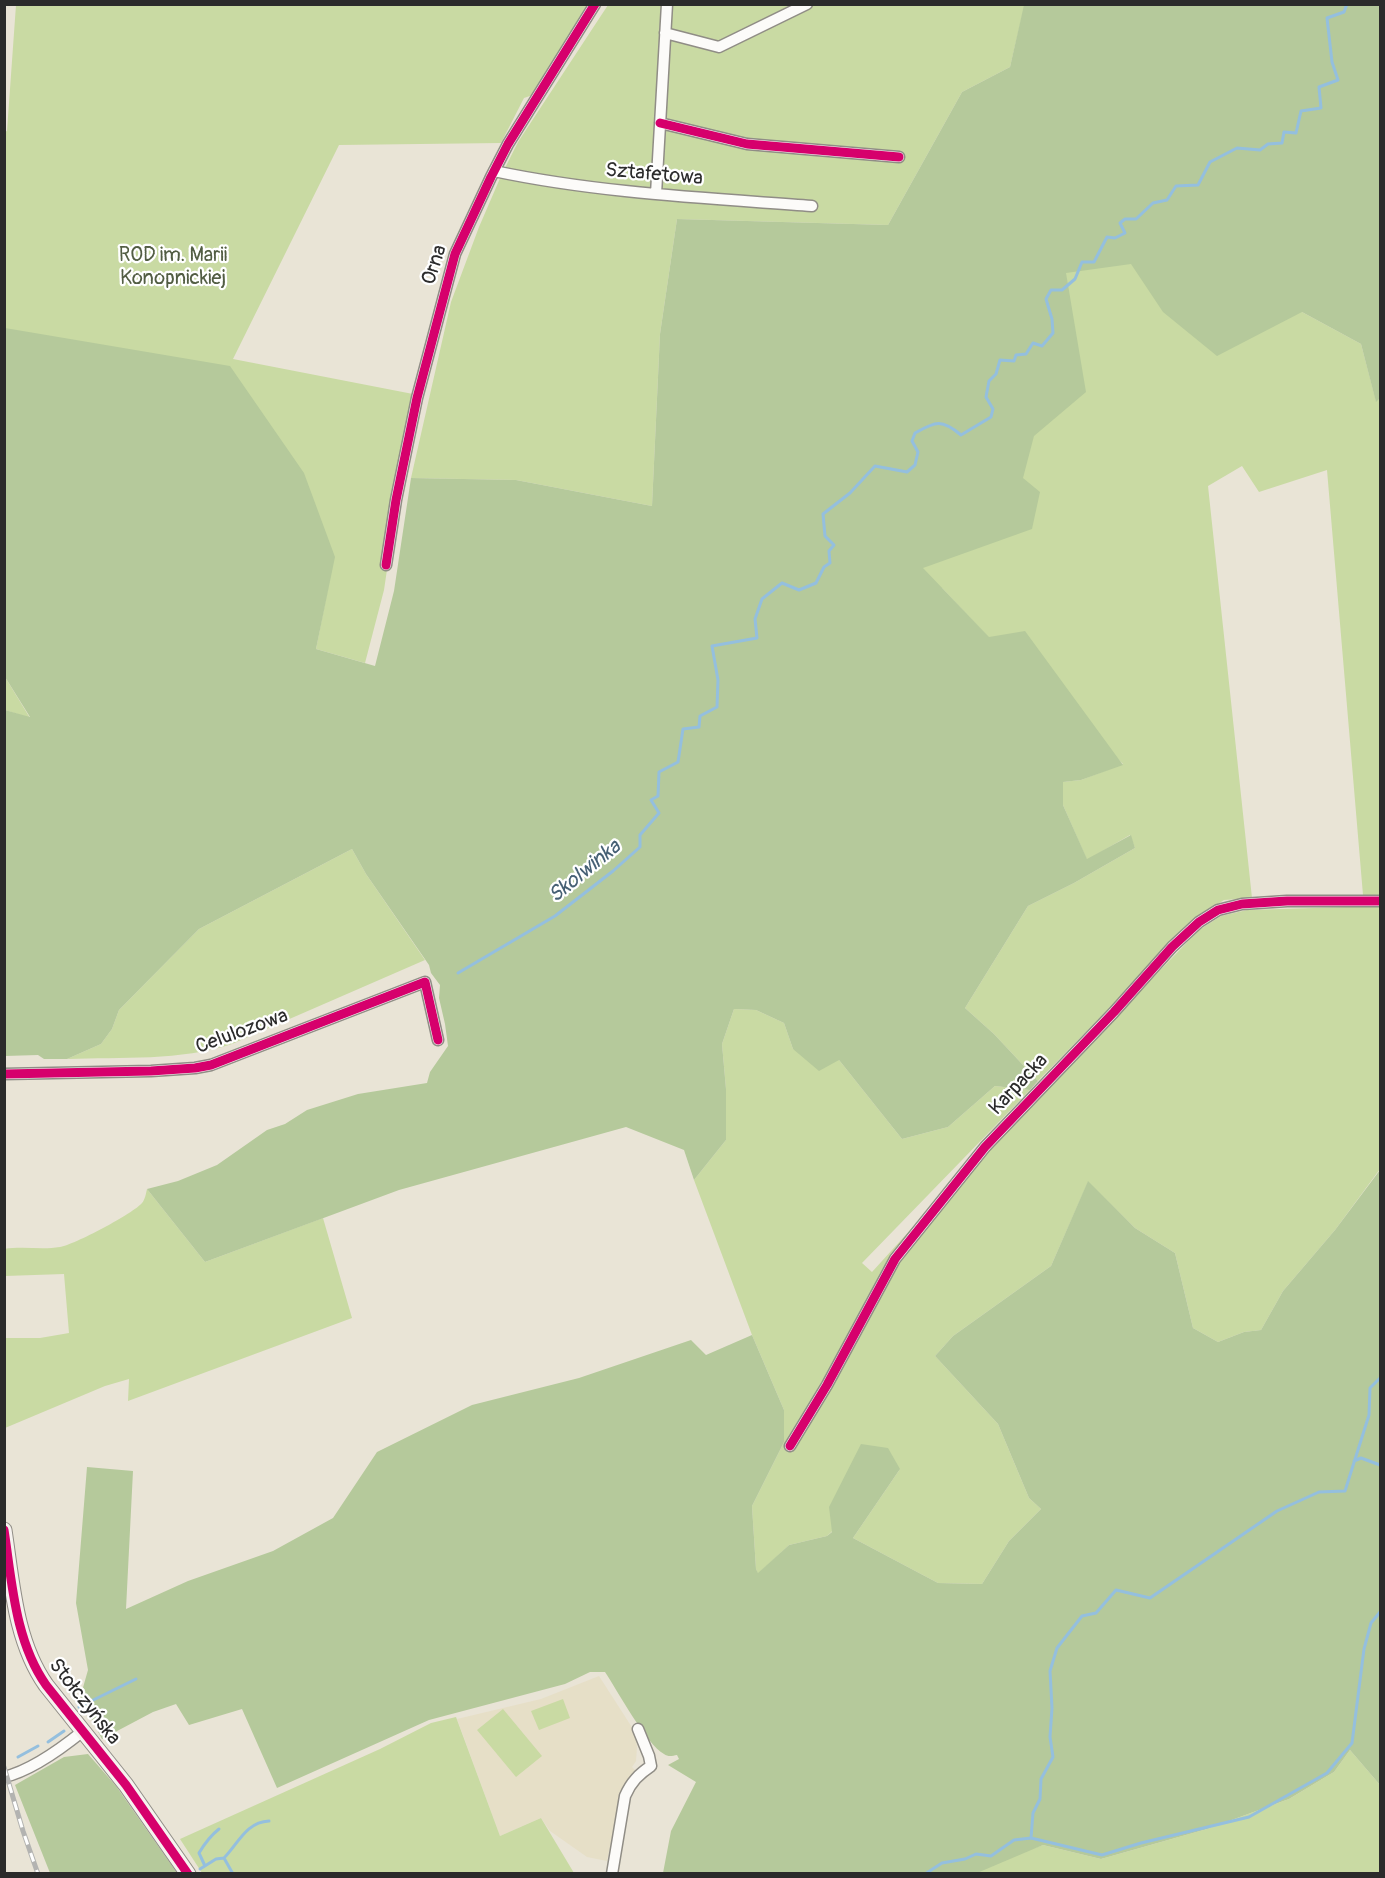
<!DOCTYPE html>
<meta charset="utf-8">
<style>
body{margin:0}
#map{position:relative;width:1385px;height:1878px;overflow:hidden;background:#e9e4d6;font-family:Pangolin,sans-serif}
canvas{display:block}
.frame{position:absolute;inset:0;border:6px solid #2b2b2b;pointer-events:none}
</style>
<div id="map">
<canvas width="1385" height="1878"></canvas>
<div class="frame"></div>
</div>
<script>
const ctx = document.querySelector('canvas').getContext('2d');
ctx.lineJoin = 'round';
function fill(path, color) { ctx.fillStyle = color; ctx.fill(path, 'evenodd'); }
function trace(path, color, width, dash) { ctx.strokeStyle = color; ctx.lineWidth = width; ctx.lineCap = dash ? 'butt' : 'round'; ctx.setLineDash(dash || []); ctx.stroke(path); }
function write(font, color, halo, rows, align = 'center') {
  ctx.font = font + ' Pangolin,sans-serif'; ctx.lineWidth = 4.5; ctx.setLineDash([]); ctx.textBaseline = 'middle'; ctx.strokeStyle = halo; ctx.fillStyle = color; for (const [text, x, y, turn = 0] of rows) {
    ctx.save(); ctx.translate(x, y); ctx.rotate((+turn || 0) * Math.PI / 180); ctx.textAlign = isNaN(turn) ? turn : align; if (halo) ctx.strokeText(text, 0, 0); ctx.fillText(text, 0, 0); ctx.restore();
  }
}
fill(new Path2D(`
 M599 1676 635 1732 637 1747 636 1761 632 1767 635 1770 623 1786 607 1861 587 1857 550 1831 541 1818 500 1836 457 1719 541 1699Z`), '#e6dfc7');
fill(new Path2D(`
 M16 5H587L533 95 524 98 501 143 339 145 233 359 413 394 384 590 365 663 316 649 334 557 5 328 4 132 7 131Z
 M608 5H1380L1302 312 1361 344 1376 401 1380 398V895H1363L1327 470 1259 492 1242 466 1208 486 1252 898 1224 900 1199 916 1038 1081 994 1034 965 1008 1028 906 1074 883 1135 848 1130 835 1087 860 1063 805 1062 782 1081 780 1123 764 989 638 942 588 698 860 431 973 477 722 1007 99 1023 12 1010 67 962 92 888 225 677 219 660 334 652 506 516 480 411 478 451 302 479 227 501 176 518 142Z
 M5 677 30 718 5 710Z
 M352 849 366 874 425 960 232 1044C181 1061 121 1057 67 1059L101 1044 112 1029 119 1010 199 929Z
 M1380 906V1169L1335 1230 1283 1291 1261 1330 1244 1332 1218 1342 1193 1328 1175 1253 1135 1228 1088 1182 1051 1266 953 1336 935 1356 998 1424 1029 1498 1041 1509 1009 1541 982 1584 938 1583 853 1538 900 1469 827 1536 789 1545 758 1574 756 1569 752 1506 784 1442V1410L752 1335 694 1180 726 1140V1089L722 1044 734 1009 756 1010 784 1023 793 1049 839 1060 902 1139 948 1127 995 1086 1030 1090 862 1263 872 1272 932 1206 1199 930 1221 916 1247 910Z
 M147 1189 205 1262 323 1218 352 1318 128 1401 129 1379 105 1386 5 1428V1338H40L69 1333 64 1274 5 1276 4 1249C23 1246 42 1250 60 1247 74 1245 134 1213 142 1203 145 1200 146 1193 147 1189Z
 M563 1699 570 1718 539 1730 531 1711Z
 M503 1709 542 1756 516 1777 477 1730Z
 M456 1717 500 1836 541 1818 574 1873H202L180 1839 380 1749 431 1723Z
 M1350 1750 1380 1785V1873L960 1874 1043 1845 1101 1859 1207 1829 1289 1799 1334 1772Z`), '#c9daa3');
fill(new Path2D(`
 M1024 5H1380V398L1376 402 1361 344 1302 312 1217 356 1163 312 1131 264 1066 273 1086 392 1034 436 1023 478 1040 492 1032 529 923 568 989 637 1025 631 1123 765 1081 780 1063 782V805L1087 859 1131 835 1135 848 1074 883 1028 906 965 1008 994 1034 1038 1081 1030 1090 995 1086 948 1127 902 1139 839 1060 819 1071 793 1049 784 1023 756 1010 734 1009 722 1044 726 1089V1140L694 1180 684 1150 626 1127 399 1190 205 1262 147 1189 178 1181 217 1165 267 1130 285 1124 307 1110 358 1094 427 1083 430 1072 448 1046 445 1024 439 998 440 985 431 973 429 965 366 874 352 849 199 929 119 1010 112 1029 101 1044 67 1059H44L38 1055 5 1056V710L30 717 5 677V328L230 366 304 473 335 557 316 649 375 666 394 591 411 478 516 480 652 506 660 334 677 219 888 225 962 92 1010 67Z
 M1380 1170V1785L1350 1750 1334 1772 1289 1799 1207 1829 1101 1859 1043 1845 977 1873H663L671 1831 696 1782 668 1765 679 1759 677 1755C672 1756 668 1757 664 1754 647 1745 617 1690 605 1672H590L565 1684 429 1720 277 1788 242 1709 189 1725 176 1704 153 1712 102 1739 80 1698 88 1670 76 1603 87 1467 133 1471 126 1609 188 1581 273 1551 333 1518 377 1452 472 1405 579 1378 691 1340 706 1355 752 1335 784 1410V1442L752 1506 756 1569 758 1573 789 1545 827 1536 832 1532 829 1507 861 1444 888 1448 900 1469 853 1538 938 1583 982 1584 1009 1541 1041 1509 1029 1498 998 1424 935 1356 953 1336 1051 1266 1088 1181 1135 1228 1175 1253 1193 1328 1218 1342 1244 1332 1261 1330 1283 1291 1335 1230Z
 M88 1754 116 1786 177 1873H50L15 1785 64 1757Z`), '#b5c99b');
trace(new Path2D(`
 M458 973 555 916 613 871 640 847V835L659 813 651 800 658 796 659 772 678 762 683 729 699 727 700 716 717 707 718 680 712 646 757 638 755 619 762 599 782 583 799 590 816 583 824 567 830 563 829 551 834 545 825 536 823 514 850 493 875 466 907 472 915 465 918 452 912 441 915 433C936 421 942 419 961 435L991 417 993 409 986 397 989 381 996 374 1000 360 1014 361 1016 355 1026 354 1033 343 1042 346 1053 333 1052 319 1046 299 1051 290H1062L1075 279 1082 262H1094L1107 237 1115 238 1125 233 1120 223 1125 219H1136L1153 203 1167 200 1176 186 1198 185 1210 162 1237 148 1260 150 1268 144 1282 143 1284 132 1296 133 1301 111 1321 108 1319 87 1338 80 1332 62 1327 18 1344 12 1347 4
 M1354 1461 1361 1458 1380 1465
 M79 1707 136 1679
 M48 1742 64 1731
 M18 1757 38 1746
 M1031 1838 1033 1813 1040 1799 1041 1779 1053 1757 1050 1737 1052 1708 1050 1671 1057 1648 1082 1616 1096 1613 1116 1590 1150 1598 1277 1511 1319 1492 1345 1491 1369 1415 1370 1388 1380 1378
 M224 1858C238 1844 246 1822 269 1821
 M205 1866 199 1853C205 1843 210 1836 219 1829
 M200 1869 216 1859 224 1858 233 1874
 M925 1874 942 1863 965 1859 976 1854 991 1856 1014 1840 1031 1838 1102 1855 1141 1843 1249 1817 1327 1773 1352 1743 1364 1649 1371 1623 1380 1612`), '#94bfde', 3);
const street = new Path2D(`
 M665 33 719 47 807 4
 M660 123 747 144 899 157
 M494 171C598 193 706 198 812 206
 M656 194 667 4
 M386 565 396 500 417 398 455 254 491 177 508 144 595 4
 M4 1074 151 1071 195 1068 211 1065 425 982 438 1040
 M790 1446 827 1385 895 1259 985 1147 1114 1012 1172 947 1199 922 1218 910 1242 904 1287 901H1380
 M4 1777C30 1771 62 1748 83 1731
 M612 1874 625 1796C631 1782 639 1774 651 1766L649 1756 638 1729`);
const secondary = new Path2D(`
 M4 1530C12 1582 15 1641 46 1685L126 1785 188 1874`);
trace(street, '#908d86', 13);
trace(secondary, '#908d86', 17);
trace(street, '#fcfbf9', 10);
trace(secondary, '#f6f2ef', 15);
const rail = new Path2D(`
 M4 1767 23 1831 38 1874`);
trace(rail, '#b3b3b1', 5);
trace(rail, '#fff', 3, [9]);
trace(new Path2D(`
 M660 123 747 144 899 157
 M386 565 396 500 417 398 455 254 491 177 508 144 595 4
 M4 1074 151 1071 195 1068 211 1065 425 982 438 1040
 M790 1446 827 1385 895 1259 985 1147 1114 1012 1172 947 1199 922 1218 910 1242 904 1287 901H1380
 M4 1530C12 1582 15 1641 46 1685L126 1785 188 1874`), '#d6006c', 9);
write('20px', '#2b2b2b', '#fff', [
 ["Sztafetowa",654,175,5],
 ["Orna",435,265,-72],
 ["Celulozowa",242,1032,-20],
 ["Karpacka",1019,1085,-47],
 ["Stołczyńska",84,1702,52]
]);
write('20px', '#525d43', '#fff', [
 ["ROD im. Marii",173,256],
 ["Konopnickiej",173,279]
]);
write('italic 21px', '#466074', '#fff', [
 ["Skolwinka",585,872,-39]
]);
</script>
